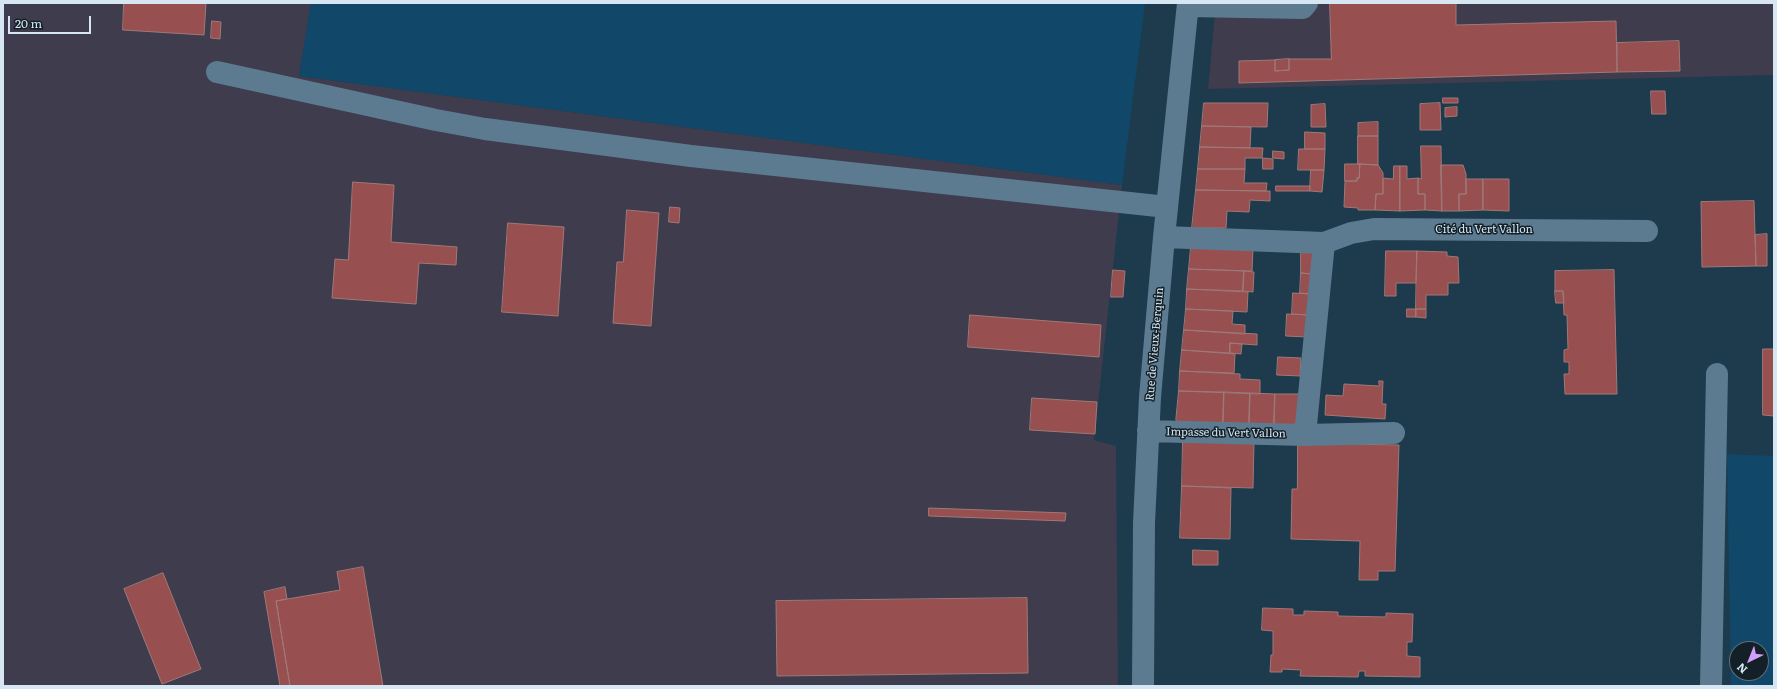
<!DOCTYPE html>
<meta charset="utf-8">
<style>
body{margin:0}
#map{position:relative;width:1777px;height:689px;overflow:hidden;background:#1e3a4d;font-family:Literata,serif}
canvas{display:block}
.frame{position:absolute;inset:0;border:4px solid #d6e6f2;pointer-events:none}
.north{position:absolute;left:1729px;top:641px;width:40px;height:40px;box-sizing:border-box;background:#132028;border:1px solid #616f79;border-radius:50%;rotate:223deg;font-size:11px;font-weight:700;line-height:16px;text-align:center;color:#d6e6f2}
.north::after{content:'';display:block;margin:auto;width:14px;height:18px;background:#d49cfb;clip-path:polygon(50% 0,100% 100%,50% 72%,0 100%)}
.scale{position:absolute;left:8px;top:16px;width:83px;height:18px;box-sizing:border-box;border:2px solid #d6e6f2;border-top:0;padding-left:5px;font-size:12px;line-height:14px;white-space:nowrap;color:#d6e6f2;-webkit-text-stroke:3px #132028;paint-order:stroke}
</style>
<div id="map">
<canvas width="1777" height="689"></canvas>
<div class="frame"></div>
<div class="north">N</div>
<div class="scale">20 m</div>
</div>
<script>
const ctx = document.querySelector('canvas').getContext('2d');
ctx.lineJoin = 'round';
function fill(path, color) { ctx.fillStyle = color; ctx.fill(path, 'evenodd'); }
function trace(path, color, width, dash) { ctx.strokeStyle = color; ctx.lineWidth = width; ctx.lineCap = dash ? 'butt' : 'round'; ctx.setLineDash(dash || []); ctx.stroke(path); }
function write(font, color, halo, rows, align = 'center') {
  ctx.font = font + ' Literata,serif'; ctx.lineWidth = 3; ctx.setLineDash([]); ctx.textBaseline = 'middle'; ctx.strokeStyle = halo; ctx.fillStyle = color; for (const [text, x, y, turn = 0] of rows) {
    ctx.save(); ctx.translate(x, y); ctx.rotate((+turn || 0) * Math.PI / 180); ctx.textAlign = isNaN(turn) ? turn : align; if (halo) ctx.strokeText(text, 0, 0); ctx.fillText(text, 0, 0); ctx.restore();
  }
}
fill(new Path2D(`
 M3 3H311L299 76 1122 185 1094 440 1116 446 1118 686H3Z
 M1216 3H1774V75L1208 89Z`), '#3e3c4d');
fill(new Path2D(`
 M311 3H1145L1122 185 299 76Z
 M1727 454 1774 456V686H1731ZM1737 649H1761V673H1737Z`), '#114869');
const building = new Path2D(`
 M124 3H206L204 35 123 30Z
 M1330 3H1456V25L1616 21 1617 72 1239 83V61L1275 60V71L1289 70V59H1331Z
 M212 21 221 22 220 39 211 38Z
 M1679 41 1680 71 1617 72V43Z
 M1289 59V70L1275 71V60Z
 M1651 91H1665L1666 114H1652Z
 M1443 98H1458V103H1443Z
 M1204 103H1268L1267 127 1202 126Z
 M1440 103 1441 130H1420V104Z
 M1325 104 1326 127H1311V105Z
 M1457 107V116L1445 117V108Z
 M1378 122V136H1358V123Z
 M1202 126 1251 127 1250 148 1200 147Z
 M1305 132 1325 133V149H1305Z
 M1358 136H1378V165L1358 164Z
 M1421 146H1441L1442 211 1425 210V194H1418V178L1421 179Z
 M1200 147 1263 148 1262 158H1245V169H1198Z
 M1299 149H1325L1324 170H1298Z
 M1273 151 1284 152V159L1273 158Z
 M1263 158 1273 159V169H1263Z
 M1345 164H1360L1359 178H1357V181H1345Z
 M1360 164 1378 165 1383 173V194H1376L1375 210H1358V208L1344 207 1345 181H1357V178H1359Z
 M1441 165H1463L1466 174V194H1459V211H1442Z
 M1394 166H1400V211L1375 210 1376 194H1383V178L1393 179Z
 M1400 166H1407V179L1418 178V194H1425V210L1400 211Z
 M1198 169H1245L1244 183H1267L1266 191 1196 190Z
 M1311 170H1324L1322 192 1310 191Z
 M1466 179H1483V210L1459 211V194H1466Z
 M1483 179H1509V211L1483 210Z
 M353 182 394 185 391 242 457 247 456 265 419 263 416 304 332 298 335 259 348 260Z
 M1276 186H1310V191H1276Z
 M1196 190 1270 191V201L1250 200 1249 212 1227 211 1226 228H1192Z
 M1754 201 1756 266 1702 267 1701 202Z
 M670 207 680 208 679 223 669 222Z
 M627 210 659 213 651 326 613 323 617 262H623Z
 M508 223 564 227 558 316 502 312Z
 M1767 234V266H1756L1755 235Z
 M1191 247 1253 249 1252 271 1189 269Z
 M1301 251H1314L1312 274 1301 273Z
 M1386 251H1417L1416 283H1396V296H1385Z
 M1417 251 1447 252V256L1458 257 1459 283H1448V295H1426V309H1416Z
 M1189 269 1244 271 1243 291 1187 289Z
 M1113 270 1125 271 1123 297H1111Z
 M1614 270 1617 394H1565L1564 374H1569V362H1564V350L1568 349 1567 315H1564L1563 291H1555V271Z
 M1244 271 1254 272 1253 292 1243 291Z
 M1301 273 1312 274 1311 294 1300 293Z
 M1187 289 1248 292 1247 312 1186 309Z
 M1555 291H1563L1564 303H1556Z
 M1293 293 1311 294 1309 315 1292 314Z
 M1186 309 1233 311 1232 324 1245 325V334L1184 330Z
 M1407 309H1416V317H1407Z
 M1416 309H1426V318L1416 317Z
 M1287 314 1309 315 1307 337 1286 336Z
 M970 315 1101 325 1099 357 968 347Z
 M1184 330 1257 334V345L1230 343V353L1182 350Z
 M1230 343 1242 344 1241 354 1230 353Z
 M1763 349H1774V416L1763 415Z
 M1182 350 1235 354 1234 373 1180 371Z
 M1278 357 1301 358 1300 376 1277 375Z
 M1180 371 1240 374V379L1260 380V394L1179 391Z
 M1379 381H1383L1382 404H1386L1385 419 1325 415 1326 395 1343 396 1344 384 1379 386Z
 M1179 391 1224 392 1223 427 1179 426 1176 420Z
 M1224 392 1250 393 1249 428 1223 427Z
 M1250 393 1275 394 1274 428H1249Z
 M1275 394H1301L1300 429 1274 428Z
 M1032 398 1097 402 1095 434 1030 430Z
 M1183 439 1254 441 1253 488 1182 486Z
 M1298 443 1399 445 1395 571H1378V580H1359L1360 541 1291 539 1292 489H1297Z
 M1182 486 1231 488 1230 539 1180 538Z
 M929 508 1066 513 1065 521 929 516Z
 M1193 550 1218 551V565H1193Z
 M363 567 383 686H290L276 601 340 590 337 572Z
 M163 573 201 669 162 684 124 589Z
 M285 587 287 599 276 601 290 686H280L264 592Z
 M1027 598 1028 673 777 676 776 601Z
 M1263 608 1293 609V615H1304V611L1338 612V616L1386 617V613L1413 614 1412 642H1407V656L1420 657V677L1365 676V671H1359L1358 677 1300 676 1301 670 1282 669V672H1270L1271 655H1273V631L1262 630Z`);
fill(building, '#974f50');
trace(building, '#9f7978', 1);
trace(new Path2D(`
 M1188 6 1303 8 1307 3
 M217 72 436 120 485 129 691 156 1167 207
 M1164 237 1324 243 1351 233 1374 229 1647 231
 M1324 243 1305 435 1394 433
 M1148 431 1305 435
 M1143 686 1144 523 1150 397 1164 237 1188 3
 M1711 686 1717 374`), '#5d7b90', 22);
write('11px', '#d6e6f2', '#132028', [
 ["Cité du Vert Vallon",1484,230],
 ["Rue de Vieux-Berquin",1155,344,-85],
 ["Impasse du Vert Vallon",1226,433,1]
]);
</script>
